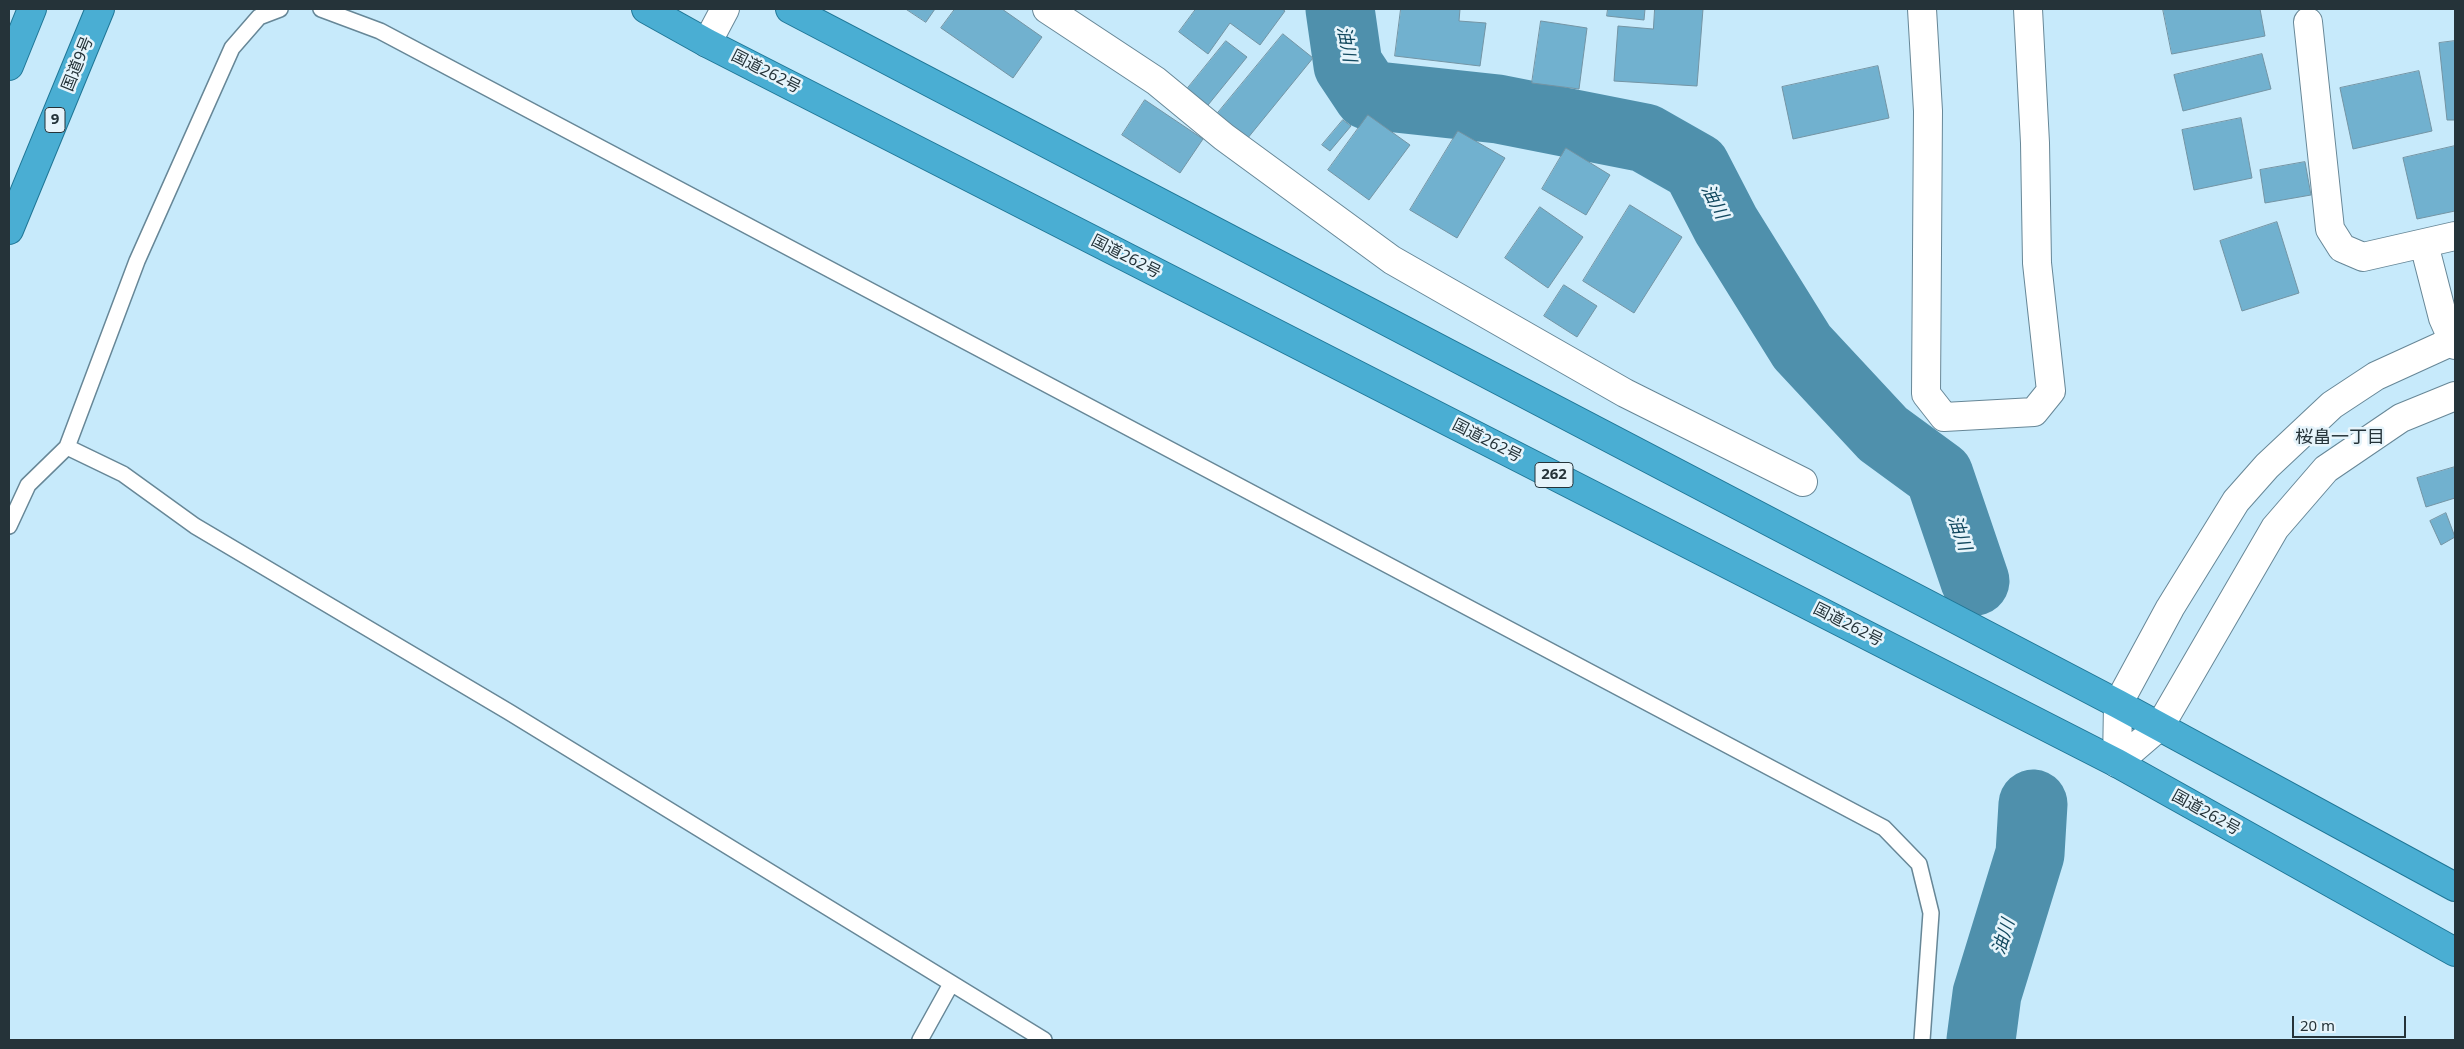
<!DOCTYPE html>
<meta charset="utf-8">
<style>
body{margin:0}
#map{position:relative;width:2464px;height:1049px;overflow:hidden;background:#c7eafb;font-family:"Noto Sans",sans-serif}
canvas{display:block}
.frame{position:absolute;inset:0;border:10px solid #253339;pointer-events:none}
.scale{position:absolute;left:2292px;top:1016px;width:114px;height:22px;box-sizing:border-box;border:2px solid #253339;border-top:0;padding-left:6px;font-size:15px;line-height:18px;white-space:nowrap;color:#253339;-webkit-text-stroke:4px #e6f4fb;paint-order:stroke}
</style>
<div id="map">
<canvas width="2464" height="1049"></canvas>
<div class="frame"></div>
<div class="scale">20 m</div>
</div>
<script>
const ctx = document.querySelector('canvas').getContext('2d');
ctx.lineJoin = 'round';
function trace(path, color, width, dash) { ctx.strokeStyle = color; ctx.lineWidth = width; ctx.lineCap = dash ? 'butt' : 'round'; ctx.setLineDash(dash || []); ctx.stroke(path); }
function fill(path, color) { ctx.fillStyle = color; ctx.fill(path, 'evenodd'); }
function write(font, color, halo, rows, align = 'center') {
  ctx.font = font + ' "Noto Sans","Noto Sans JP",sans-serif'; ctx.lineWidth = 5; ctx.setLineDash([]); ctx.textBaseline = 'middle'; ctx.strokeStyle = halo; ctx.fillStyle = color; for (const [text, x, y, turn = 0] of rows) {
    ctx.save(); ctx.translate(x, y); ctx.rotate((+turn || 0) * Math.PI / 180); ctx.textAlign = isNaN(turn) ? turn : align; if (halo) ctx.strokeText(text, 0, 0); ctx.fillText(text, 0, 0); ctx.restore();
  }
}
trace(new Path2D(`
 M1340 9 1348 65 1368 95 1498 109 1645 138 1696 167 1726 225 1802 347 1883 434 1939 475 1975 581
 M1981 1040 1987 994 2030 854 2033 804`), '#4f90ac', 69);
const building = new Path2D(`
 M906 9H935L926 22Z
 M955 9H1002L1042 37 1013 78 941 28Z
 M1196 9H1282L1285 11 1260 45 1230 23 1208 54 1179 32Z
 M1401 9H1460L1459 21 1486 23 1480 66 1395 56Z
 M1608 9H1645L1644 20 1607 16Z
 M1655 9H1703L1697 86 1614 81 1618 26 1653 29Z
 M2163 9H2260L2265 36 2172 54Z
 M1541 21 1587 28 1579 89 1532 83Z
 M1283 34 1313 58 1247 139 1217 114Z
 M1226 41 1247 57 1204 110 1183 94Z
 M2455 41V120H2447L2439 43Z
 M2262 54 2271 89 2183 111 2174 75Z
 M1878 66 1889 118 1793 139 1782 87Z
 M2419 71 2432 131 2353 149 2340 88Z
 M1145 100 1203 139 1180 173 1122 135Z
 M1368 115 1410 145 1369 200 1328 170Z
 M2241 118 2252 178 2194 190 2182 130Z
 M1343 120 1351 126 1330 151 1322 145Z
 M1458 131 1505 158 1457 238 1410 210Z
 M2455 146V211L2417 219 2403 158Z
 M1566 148 1610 175 1586 215 1542 189Z
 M2305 162 2311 195 2265 203 2260 170Z
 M1630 205 1682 237 1634 313 1583 281Z
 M1540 207 1583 237 1548 288 1505 258Z
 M2277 222 2299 293 2242 311 2220 241Z
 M1564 285 1597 306 1577 337 1544 316Z
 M2455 467V498L2426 507 2417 478Z
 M2446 513 2455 537 2441 545 2430 521Z`);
fill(building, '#71b1cf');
trace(building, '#7394a4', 1);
const service = new Path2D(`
 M321 9 380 31 1884 828 1919 864 1931 913 1922 1040
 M67 447 123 474 195 526 509 712 1044 1040
 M9 526 28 485 67 447 137 261 232 48 259 17 280 9
 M920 1040 951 984`);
const minor = new Path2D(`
 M1047 9 1156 81 1224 137 1392 260 1625 393 1803 482
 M1922 9 1928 111 1926 394 1944 417 2034 412 2051 391 2037 263 2035 143 2028 9
 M2308 22 2330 229 2342 248 2363 257 2455 236
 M707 43 725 9
 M2424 244 2443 318 2455 345`);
const tertiary = new Path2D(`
 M2117 763 2118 704 2170 608 2236 501 2267 466 2332 405 2376 376 2455 340
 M2117 763 2160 726 2275 528 2326 469 2401 418 2455 396`);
const trunk = new Path2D(`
 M646 9 707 43 2117 763 2455 952
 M790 9 2118 704 2455 887
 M9 66 32 9
 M9 230 100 9`);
trace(service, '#678797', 18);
trace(minor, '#678797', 30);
trace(tertiary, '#678797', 30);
trace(trunk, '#1f7696', 30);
trace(service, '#fff', 15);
trace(minor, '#fff', 28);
trace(tertiary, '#fff', 28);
trace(trunk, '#4aaed3', 28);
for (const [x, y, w] of [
 [55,120,20],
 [1554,475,38]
]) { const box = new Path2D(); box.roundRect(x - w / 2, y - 12.5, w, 25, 4); ctx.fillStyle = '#e6f4fb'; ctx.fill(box); trace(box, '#253339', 1); }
write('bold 15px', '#253339', null, [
 ["9",55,120],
 ["262",1554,475]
]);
write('16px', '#253339', '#e6f4fb', [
 ["国道9号",78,64,-68],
 ["国道262号",766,72,27],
 ["国道262号",1126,257,27],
 ["国道262号",1487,441,27],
 ["国道262号",1848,625,27],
 ["国道262号",2206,813,29]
]);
write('italic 18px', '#13495f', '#e6f4fb', [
 ["油川",1346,44,79],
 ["油川",1714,202,63],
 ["油川",1959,533,71],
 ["油川",2004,937,-73]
]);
write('18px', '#253339', '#e6f4fb', [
 ["桜畠一丁目",2340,438]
]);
</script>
